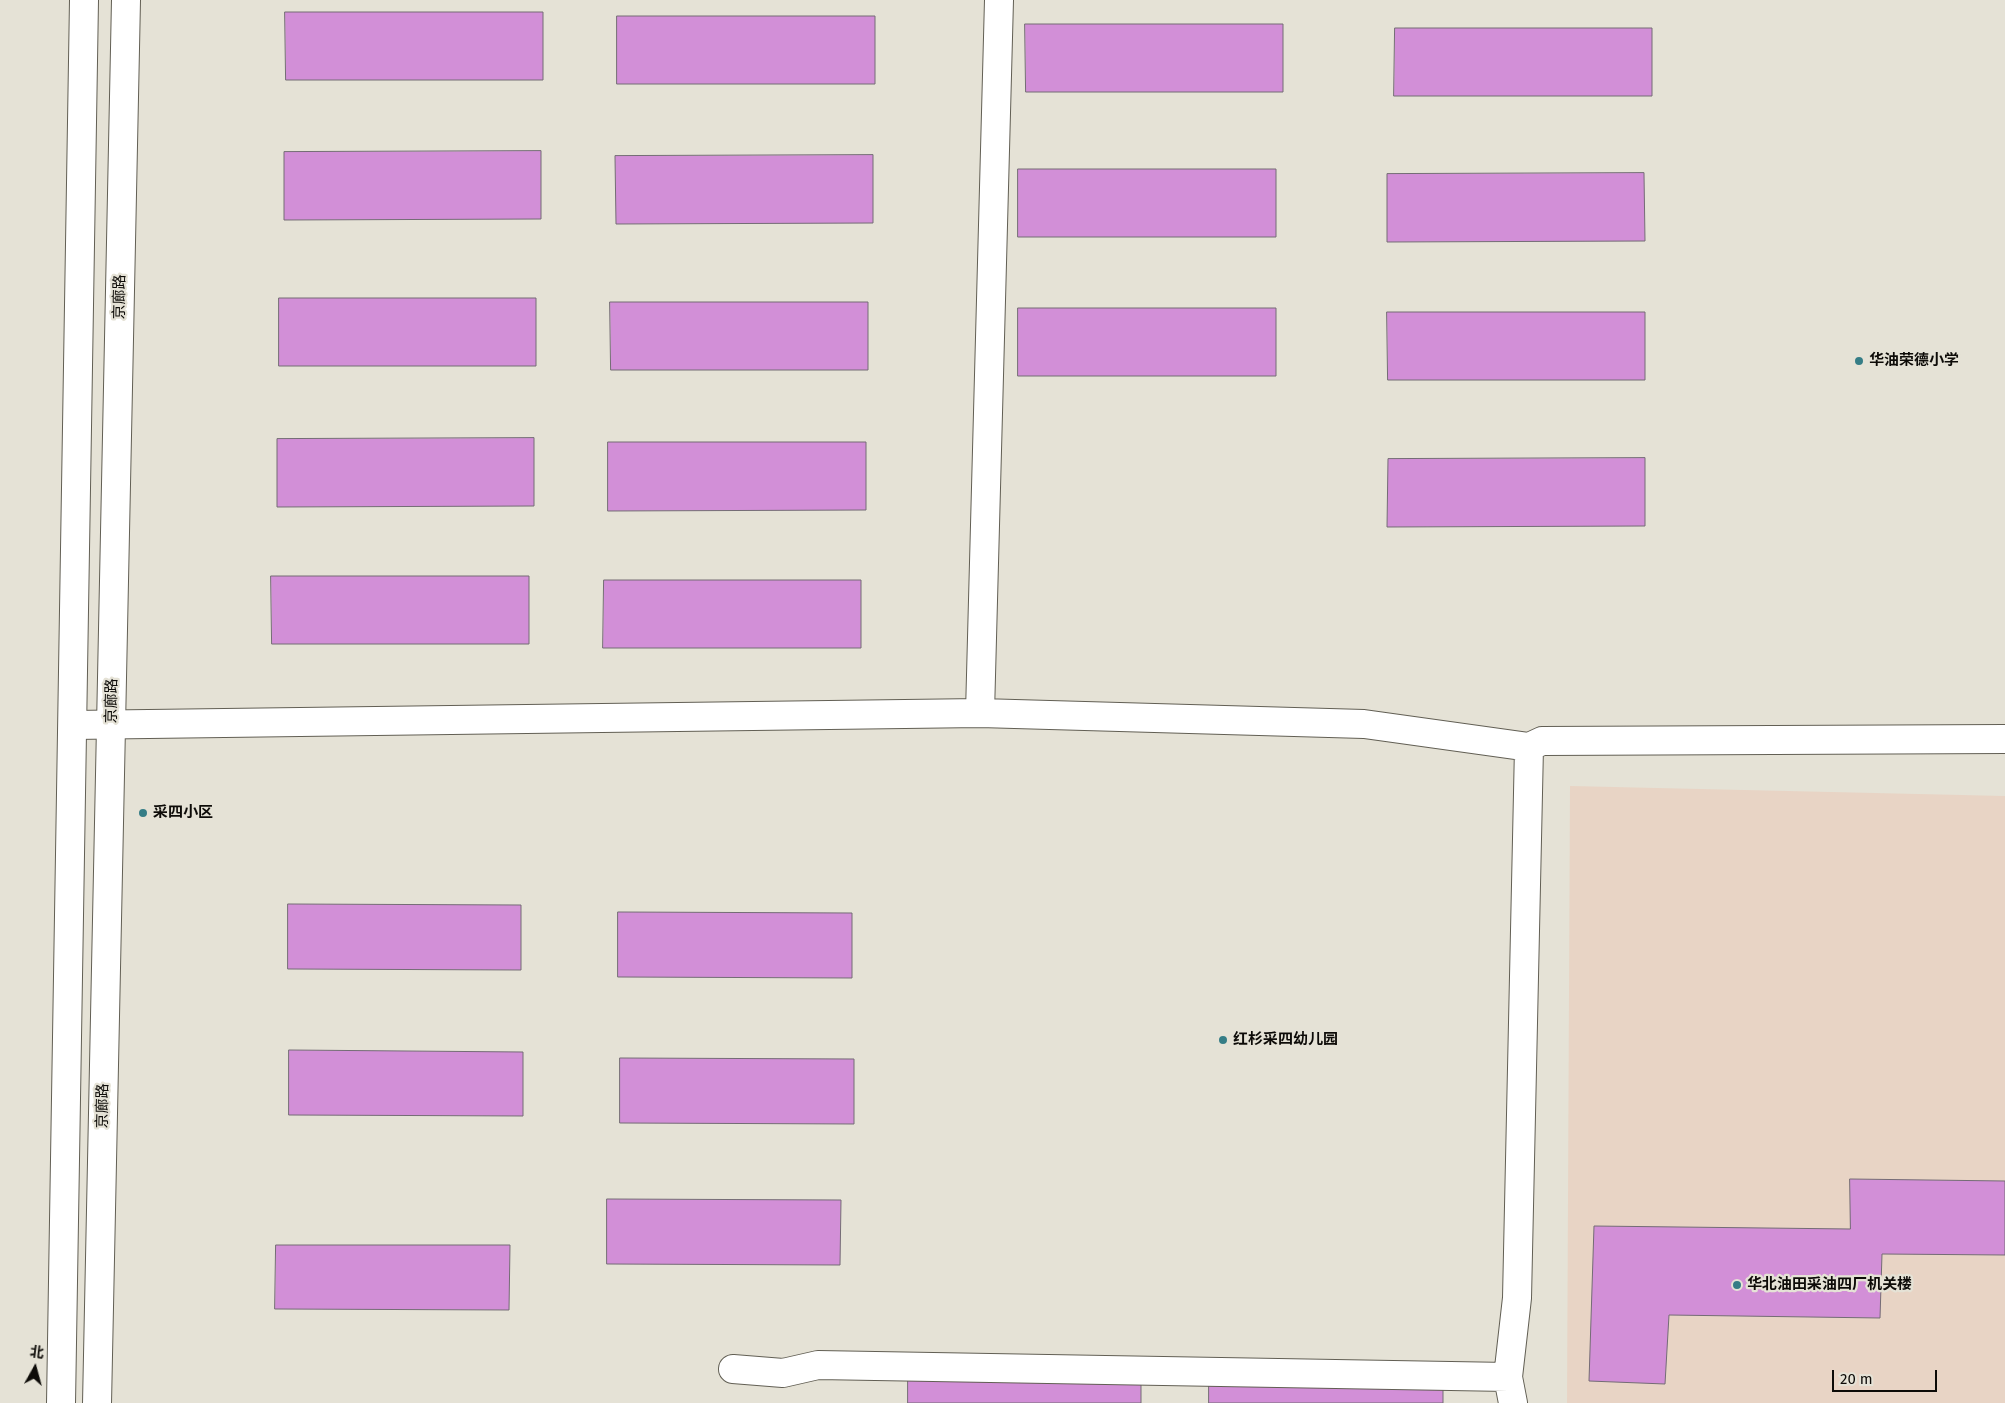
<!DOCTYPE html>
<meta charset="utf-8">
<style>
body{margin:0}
#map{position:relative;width:2005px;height:1403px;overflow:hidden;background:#e5e2d6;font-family:"Fira Sans","Noto Sans SC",sans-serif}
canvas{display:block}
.north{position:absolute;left:10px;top:1343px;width:50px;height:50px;-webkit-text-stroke:4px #e5e2d6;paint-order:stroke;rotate:7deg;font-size:14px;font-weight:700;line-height:20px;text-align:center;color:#0d0b08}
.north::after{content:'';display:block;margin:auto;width:18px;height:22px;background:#0d0b08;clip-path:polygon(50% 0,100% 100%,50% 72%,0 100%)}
.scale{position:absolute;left:1832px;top:1370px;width:105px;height:22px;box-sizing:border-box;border:2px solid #0d0b08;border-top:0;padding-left:6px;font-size:15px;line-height:18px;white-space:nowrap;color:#0d0b08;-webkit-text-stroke:4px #e5e2d6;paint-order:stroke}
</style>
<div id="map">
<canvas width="2005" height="1403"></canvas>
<div class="north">北</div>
<div class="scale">20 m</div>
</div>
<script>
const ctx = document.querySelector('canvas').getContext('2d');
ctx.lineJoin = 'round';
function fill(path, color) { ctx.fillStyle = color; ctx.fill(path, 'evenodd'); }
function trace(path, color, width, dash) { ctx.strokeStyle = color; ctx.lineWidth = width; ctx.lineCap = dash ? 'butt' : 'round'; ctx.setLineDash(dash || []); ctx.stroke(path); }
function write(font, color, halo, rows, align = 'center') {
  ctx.font = font + ' "Fira Sans","Noto Sans SC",sans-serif'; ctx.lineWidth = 4.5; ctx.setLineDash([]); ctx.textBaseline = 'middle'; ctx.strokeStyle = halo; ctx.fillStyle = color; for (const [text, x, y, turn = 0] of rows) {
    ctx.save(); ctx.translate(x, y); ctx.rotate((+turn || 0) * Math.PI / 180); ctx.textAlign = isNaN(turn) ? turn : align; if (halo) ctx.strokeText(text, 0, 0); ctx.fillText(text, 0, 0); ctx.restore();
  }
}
fill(new Path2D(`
 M1570 786 2005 796V1403H1567Z`), '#e8d4c5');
const building = new Path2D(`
 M285 12H543V80H286Z
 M617 16H875V84H617Z
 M1025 24H1283V92H1026Z
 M1395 28H1652V96H1394Z
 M541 151V219L284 220V152Z
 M873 155V223L616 224 615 156Z
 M1018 169H1276V237H1018Z
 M1644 173 1645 241 1387 242V174Z
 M279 298H536V366H279Z
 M610 302H868V370H611Z
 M1018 308H1276V376H1018Z
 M1387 312H1645V380H1388Z
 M534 438V506L277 507V439Z
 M608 442H866V510L608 511Z
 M1645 458V526L1387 527 1388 459Z
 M271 576H529V644H272Z
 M604 580H861V648H603Z
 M288 904 521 905V970L288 969Z
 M618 912 852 913V978L618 977Z
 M289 1050 523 1052V1116L289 1115Z
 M620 1058 854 1059V1124L620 1123Z
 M1850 1179 2005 1181V1255L1882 1254 1880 1318 1669 1315 1665 1384 1589 1381 1594 1226 1850 1229Z
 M607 1199 841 1200 840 1265 607 1264Z
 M276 1245H510L509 1310 275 1309Z
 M908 1378 1141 1379V1403H908Z
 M1209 1382 1443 1383V1403H1209Z`);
fill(building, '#d28fd7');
trace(building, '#746c75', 1);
const street = new Path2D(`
 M980 713 999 0
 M73 725 980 713 1364 724 1529 747 1542 741 2005 739
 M733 1369 783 1373 818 1365 1508 1377
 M1513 1403 1508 1377 1517 1298 1529 747`);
const secondary = new Path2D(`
 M61 1403 84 0
 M97 1403 126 0`);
trace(street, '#625f54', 30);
trace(secondary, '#625f54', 30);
trace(street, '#fff', 28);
trace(secondary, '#fff', 28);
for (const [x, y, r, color] of [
 [1859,361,5,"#357d86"],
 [143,813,5,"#357d86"],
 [1223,1040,5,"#357d86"],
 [1737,1285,5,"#357d86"]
]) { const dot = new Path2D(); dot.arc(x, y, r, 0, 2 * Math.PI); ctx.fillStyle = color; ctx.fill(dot); trace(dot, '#e5e2d6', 2); }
write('15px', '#0d0b08', '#e5e2d6', [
 ["京廊路",120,297,-89],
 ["京廊路",112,701,-89],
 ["京廊路",103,1106,-89]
]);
write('bold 15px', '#0d0b08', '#e5e2d6', [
 ["华油荣德小学",1869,361],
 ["采四小区",153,813],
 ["红杉采四幼儿园",1233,1040],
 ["华北油田采油四厂机关楼",1747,1285]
], 'left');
</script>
